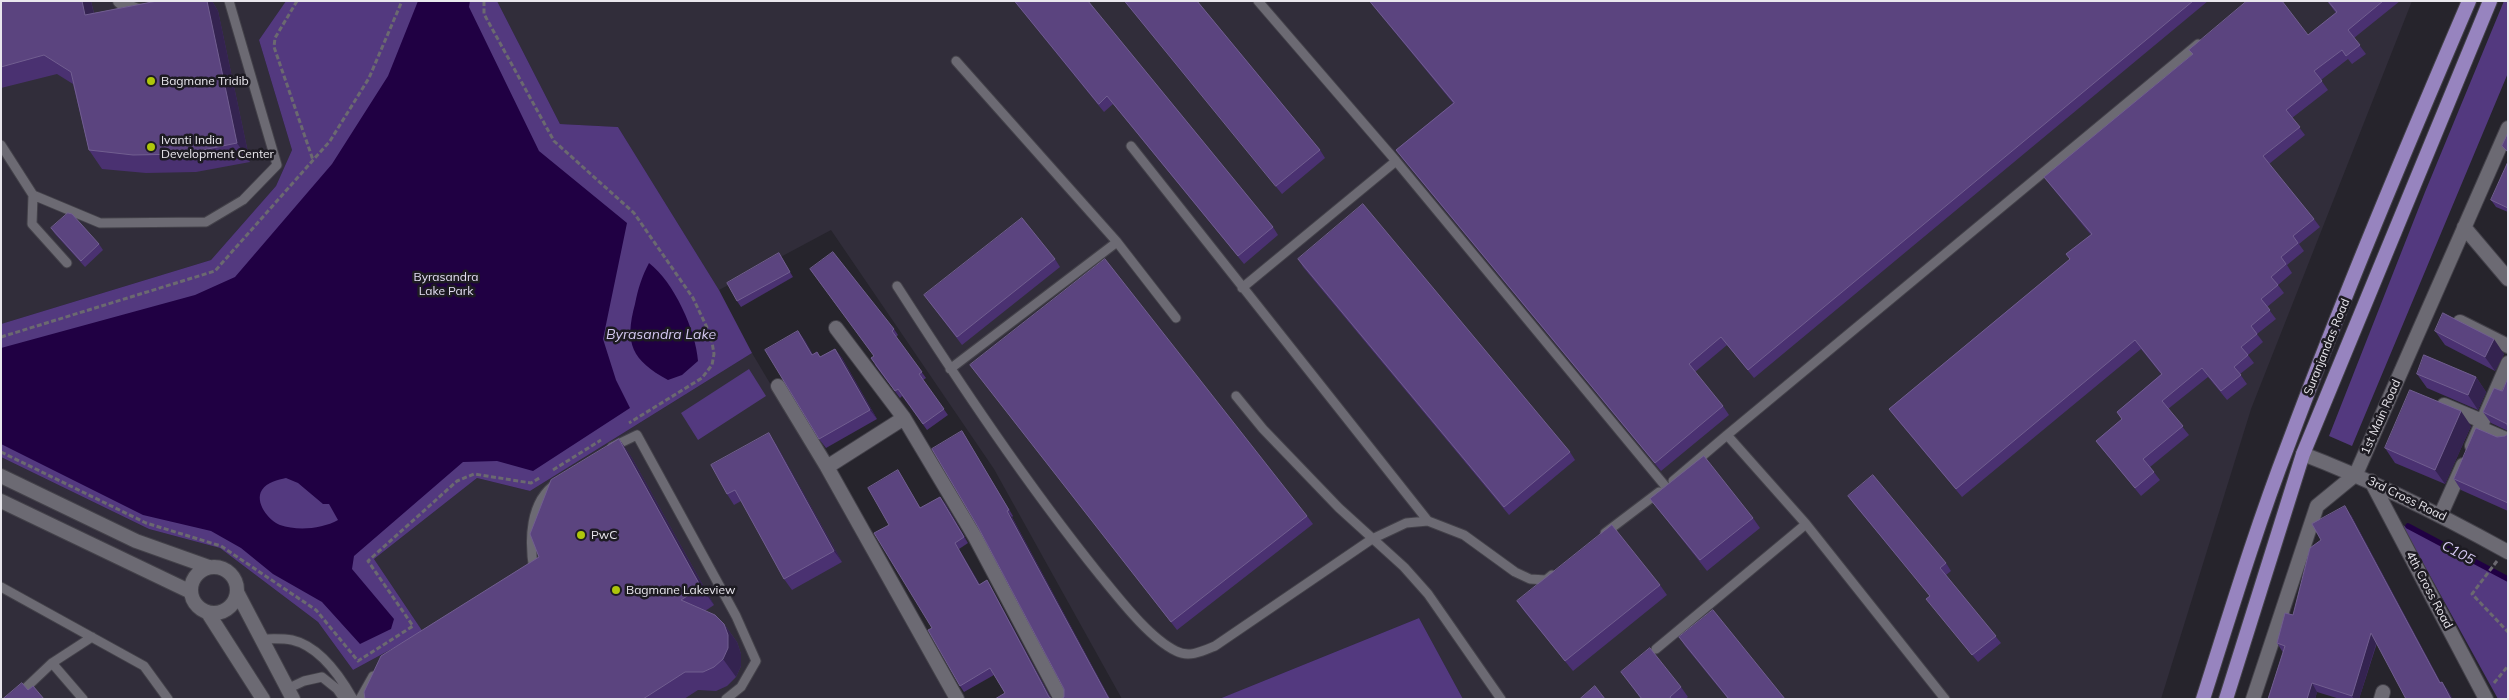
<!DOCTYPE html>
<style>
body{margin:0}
#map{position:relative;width:2509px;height:700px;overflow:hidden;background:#26242c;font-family:Mulish,sans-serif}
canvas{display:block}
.frame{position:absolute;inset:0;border:2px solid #e9e7ed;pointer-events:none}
</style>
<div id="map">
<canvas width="2509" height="700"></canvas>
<div class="frame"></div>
</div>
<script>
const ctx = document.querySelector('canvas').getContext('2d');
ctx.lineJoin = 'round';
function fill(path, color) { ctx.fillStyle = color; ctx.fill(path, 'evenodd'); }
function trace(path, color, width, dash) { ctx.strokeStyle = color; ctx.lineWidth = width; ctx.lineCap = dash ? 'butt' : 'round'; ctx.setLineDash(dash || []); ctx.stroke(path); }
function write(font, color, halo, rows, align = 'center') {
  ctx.font = font + ' Mulish,sans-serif'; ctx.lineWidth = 5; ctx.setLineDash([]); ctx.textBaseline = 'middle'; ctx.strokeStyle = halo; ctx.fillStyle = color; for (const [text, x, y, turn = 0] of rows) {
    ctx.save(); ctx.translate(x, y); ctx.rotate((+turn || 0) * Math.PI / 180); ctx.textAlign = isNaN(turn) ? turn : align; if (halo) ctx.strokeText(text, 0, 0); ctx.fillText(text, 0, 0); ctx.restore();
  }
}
fill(new Path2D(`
 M1 1H286L259 40 292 150 276 186 211 260 1 324Z
 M497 1H2412L2251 409 2161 699H1463L1419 618 1219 699H1122L994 469 831 230 719 290 618 127 560 124Z
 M752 353 874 559 948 699H1V457L149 529 220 548 318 622 353 670 423 632 374 559 477 478 530 491Z`), '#312d3a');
fill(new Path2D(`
 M286 1H497L560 124 618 127 719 290 752 353 530 491 477 478 374 559 423 632 353 670 318 622 220 548 149 529 1 457V324L211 260 276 186 292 150 259 40Z
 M2504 1H2508V73L2352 446 2329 436 2425 192Z
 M749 369 766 396 698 440 681 413Z
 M2402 525 2508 577V699H2498Z
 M1419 618 1463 699H1219Z`), '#53397f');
fill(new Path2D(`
 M418 1H470L469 7 539 151 627 223 603 339 616 380 630 408 533 471 497 461 463 462 354 556 352 569 394 619 391 629 360 644 322 602 273 574 241 548 211 531 143 515 1 444V348L195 295 235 277 332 164 388 76ZM286 478 298 483 323 504H329L338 520C322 529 297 531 280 525 269 521 254 502 262 490 267 482 278 480 286 478Z
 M649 263C674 282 696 331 698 361L682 375 668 380C632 360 624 344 635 304 638 289 642 276 649 263Z`), '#200043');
trace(new Path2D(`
 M2408 526 2508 579`), '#200043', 5.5);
const service = new Path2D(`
 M956 61 1117 242 1176 318
 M1 145 33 195 100 223 206 222 243 200 277 165 229 1
 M1131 146 1428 521
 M1396 161 1666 487
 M33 195 32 224 67 263
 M897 286C960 384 1026 483 1099 574 1118 597 1149 638 1176 651 1189 658 1203 651 1215 646L1372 539 1406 523 1428 521 1464 535 1515 572 1530 579 1546 580 1552 575
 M1242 288 1396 161 1258 1
 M950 369 1117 242
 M1236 396 1263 429 1339 508 1404 567 1428 594 1501 699
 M1727 435 2198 44
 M612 447 637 435 736 616 756 661 741 687 726 699
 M1673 481 1727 435 1806 524
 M1605 533 1659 492
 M534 571C529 541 529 501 557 483
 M1 587 144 666 168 699
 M260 639C270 639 282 638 292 640 319 646 340 676 353 699
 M1656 649 1806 524 1945 699
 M52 663 83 699
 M287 689 304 681 322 677 337 689 344 699
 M14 699 52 663 92 637
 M360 699 373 676`);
const minor = new Path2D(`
 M120 1C135 15 158 15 172 1
 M2464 227 2508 279
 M2460 322 2508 346
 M836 328 904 418 975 537 1061 699
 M778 386 827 467
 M2444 405 2482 421
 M904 418 827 467 957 699
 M2480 428 2508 440
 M2472 446 2508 363
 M2303 454C2374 481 2441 515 2508 552
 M1 476 136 541 209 567
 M2371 481 2486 699
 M1 501 191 592
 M2441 514 2463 465
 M191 590a23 23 0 1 1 46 0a23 23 0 1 1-46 0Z
 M238 594 293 699
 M208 613 263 699
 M2253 699 2317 506 2356 474 2508 128
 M2381 699 2383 692`);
const primary = new Path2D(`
 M2203 699C2230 614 2256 528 2288 445 2344 295 2406 148 2469 1
 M2226 699 2303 454 2490 1`);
trace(service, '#434149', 11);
trace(minor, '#434149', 16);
trace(primary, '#434149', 16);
trace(new Path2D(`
 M297 1 275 38 274 47 313 160
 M484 1V14L554 141 634 213 693 298 711 336 714 354 712 365 702 378 629 423
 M1 337 215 271 330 141 369 78 402 1
 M1 452 146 523 221 546 316 610 358 661 413 626 368 561 457 481 474 474 531 483 541 477
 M553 470 601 440
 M2497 561 2472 594 2508 632
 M2494 683 2508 666`), '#6b6970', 3, [5, 2.5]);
trace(service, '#6c6a73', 9);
trace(minor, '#6c6a73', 14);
trace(primary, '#9784bf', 14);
fill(new Path2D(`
 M1 1H91L94 13 157 1H212L218 11 250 162 196 172 146 173 102 169 89 150 73 84 57 74 1 88Z
 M1014 1H1088L1273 227 1278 235 1244 264 1113 104 1104 112Z
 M1124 1H1197L1320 150 1325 158 1282 194Z
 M1369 1H2208L1754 378 1727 345 1695 372 1723 406 1729 415 1661 471 1402 158 1396 150 1453 103Z
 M2327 1H2400L2354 38 2366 54 2352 64 2348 59 2321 80 2328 90 2292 118 2305 135 2269 164 2314 219 2320 227 2299 244 2304 251 2287 265 2292 273 2278 285 2284 293 2267 307 2276 319 2257 334 2263 342 2248 355 2254 363 2240 374 2247 384 2227 400 2208 377 2168 409 2189 435 2150 467 2160 480 2141 496 2102 449 2096 441 2122 419 2117 412 2161 374 2141 349 1962 497 1895 417 1889 409 2070 259 2066 254 2091 235 2050 185 2044 177 2308 35 2336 13Z
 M2508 162V212L2496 207 2491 200Z
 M51 228 99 244 103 250 85 267 55 234Z
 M779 253 793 277 741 307 737 301Z
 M1055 259 1060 267 962 345 924 295Z
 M1298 259 1570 452 1575 460 1509 515 1303 267Z
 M810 269 894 329 898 335 896 337 926 378 923 380 948 415 927 430 902 396 900 398 875 365 874 356Z
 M798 331 813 355 817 352 820 357 835 349 842 358 877 419 826 448 819 439Z
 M2435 331 2504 354 2495 371 2445 345Z
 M970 365 1307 516 1313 524 1177 630Z
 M2417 374 2476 377 2486 392 2478 410 2427 388Z
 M2508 378V431L2491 423 2483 412 2502 391Z
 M2471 426 2445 484 2395 463 2385 448Z
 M962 431 1013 516 1012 517 1110 699 1064 697V689Z
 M2508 434V511L2461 490 2454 479 2497 437 2505 436Z
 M619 439 632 458 714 605 705 611 724 624 737 642 741 654V666L736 677 727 686 716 691 698 690 684 699H365L539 557Z
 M776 444 842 562 792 590 784 579 741 501 734 505 727 494Z
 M898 470 920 508 945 503 968 543 959 549 980 585 987 580 991 587 1051 698 1005 693 994 675 964 692 960 686 932 628 889 525Z
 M1848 496 1946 563 1951 571 1946 575 2001 643 1978 662 1932 606 1926 599 1930 596 1853 503Z
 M1650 499 1753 518 1760 528 1707 571 1658 509Z
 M2351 515 2441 683 2448 690 2377 643 2359 699H2340L2317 692 2315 699H2268L2283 652 2282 651 2277 643 2293 615 2321 540Z
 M1660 585 1667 595 1573 671 1524 611 1517 601Z
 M1679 637 1785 699H1728L1685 646Z
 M1621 672 1681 687 1688 697 1685 699H1641Z`), '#4a3171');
fill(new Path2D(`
 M82 1H91L98 33 85 15Z
 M207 1H212L218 11 250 162 237 143Z
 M798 331 805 340 819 365 812 355Z
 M2494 339 2504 354 2495 371 2485 357Z
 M835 349 842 358 877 419 870 410Z
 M2476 377 2486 392 2478 410 2468 395Z
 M2461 411 2471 426 2445 484 2435 470Z
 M769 433 776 444 842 562 834 551Z
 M619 439 632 458 714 605 701 587Z
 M940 497 945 503 968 543 964 537Z
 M2345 506 2351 515 2445 691 2440 683Z
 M1007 511 1012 517 1110 699H1109Z
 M955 543 959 549 984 591 979 585Z
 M987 580 991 587 1051 699H1050Z
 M724 624 737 642 741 654V666L736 677 723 659Z
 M2371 633 2377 641 2359 699H2354L2352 696Z
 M2442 682 2448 690 2453 699H2451Z
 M2312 683 2317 692 2315 699H2307Z`), '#342350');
const building = new Path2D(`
 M1 1H82L85 15 157 1H207L237 143 183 154 133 155 89 150 71 72 44 55 1 67Z
 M1015 1H1088L1273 227 1238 256 1107 96 1099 104Z
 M1125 1H1197L1320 150 1276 186Z
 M1370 1H2193L1748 370 1721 337 1689 364 1723 406 1655 463 1396 150 1454 103Z
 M2247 1H2282L2308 35 2337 12 2328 1H2383L2348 30 2360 45 2346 56 2342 50 2314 71 2322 81 2286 110 2300 127 2263 156 2314 219 2293 236 2298 243 2281 257 2286 264 2271 277 2278 285 2261 299 2270 310 2251 326 2257 334 2241 347 2248 355 2234 367 2241 375 2221 391 2202 368 2162 401 2183 426 2143 459 2154 472 2135 488 2096 441 2122 419 2117 412 2162 374 2135 340 1956 489 1889 409 2070 259 2066 254 2092 234 2044 177 2193 54 2189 50Z
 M2508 133V152L2502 146Z
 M2508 162V208L2491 200Z
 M1363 204 1570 452 1504 507 1298 259Z
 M68 213 72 214 99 244 81 261 51 228Z
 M1022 218 1055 259 957 337 924 295Z
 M833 252 894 329 892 331 922 372 919 374 944 409 923 424 898 389 895 391 871 358 874 356 810 269Z
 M779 253 790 272 737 301 727 283Z
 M1105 259 1307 516 1171 622 970 365Z
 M2443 313 2494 339 2485 357 2435 331Z
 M798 331 812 355 817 352 820 357 835 349 870 410 819 439 765 350Z
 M2424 355 2476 377 2468 395 2417 374Z
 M2508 378V429L2507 424 2483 412 2494 388 2502 391Z
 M2410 390 2461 411 2435 470 2385 448Z
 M2476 428 2497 437 2505 436 2508 434V503L2454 479Z
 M962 431 1009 510 1007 511 1109 699H1061L1064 697V689L978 527 932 449Z
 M769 433 834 551 784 579 735 490 727 494 711 465Z
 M619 439 701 587 681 600 715 615 724 624 728 635V648L723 659 714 667 703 672H685L643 699H365L364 692 381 656 539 557 530 534 551 480Z
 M1704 456 1753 518 1700 560 1650 499Z
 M898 470 920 508 940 497 964 537 955 543 979 585 987 580 1049 697 1052 699H995L1005 693 990 668 960 686 928 630 932 628 874 533 889 525 868 488Z
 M1873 475 1946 563 1940 568 1996 636 1972 655 1926 599 1930 596 1848 496Z
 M2345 506 2440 683 2442 682 2451 699H2406L2371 633 2352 696 2312 683 2307 699H2268L2285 646 2277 643 2285 613 2293 615 2310 548 2321 540 2312 524Z
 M1612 525 1660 585 1565 661 1517 601Z
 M1713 610 1785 699H1729L1679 637Z
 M1650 648 1681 687 1670 697 1671 699H1642L1621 672Z
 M22 683 28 690 33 686 44 699H3Z
 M1595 686 1605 699H1580Z`);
fill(building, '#5b447f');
trace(building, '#715e90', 1);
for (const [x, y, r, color] of [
 [151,81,5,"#aec60b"],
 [151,147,5,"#aec60b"],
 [581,535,5,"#aec60b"],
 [616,590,5,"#aec60b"]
]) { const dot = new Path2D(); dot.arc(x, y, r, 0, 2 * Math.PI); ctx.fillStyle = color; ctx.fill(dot); trace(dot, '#1d1b22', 2); }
write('12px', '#e9e7ed', '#1d1b22', [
 ["Bagmane Tridib",161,81],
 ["Ivanti India",161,140],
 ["Development Center",161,154],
 ["PwC",591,535],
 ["Bagmane Lakeview",626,590]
], 'left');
write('12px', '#e4def3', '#1d1b22', [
 ["Byrasandra",446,277],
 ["Lake Park",446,291]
]);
write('12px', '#e9e7ed', '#1d1b22', [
 ["Suranjandas Road",2327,347,-68],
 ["1st Main Road",2381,417,-66],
 ["3rd Cross Road",2407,499,26],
 ["4th Cross Road",2429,590,62]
]);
write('italic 14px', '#d4c8f1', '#1d1b22', [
 ["Byrasandra Lake",661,335],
 ["C105",2458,553,28]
]);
</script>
